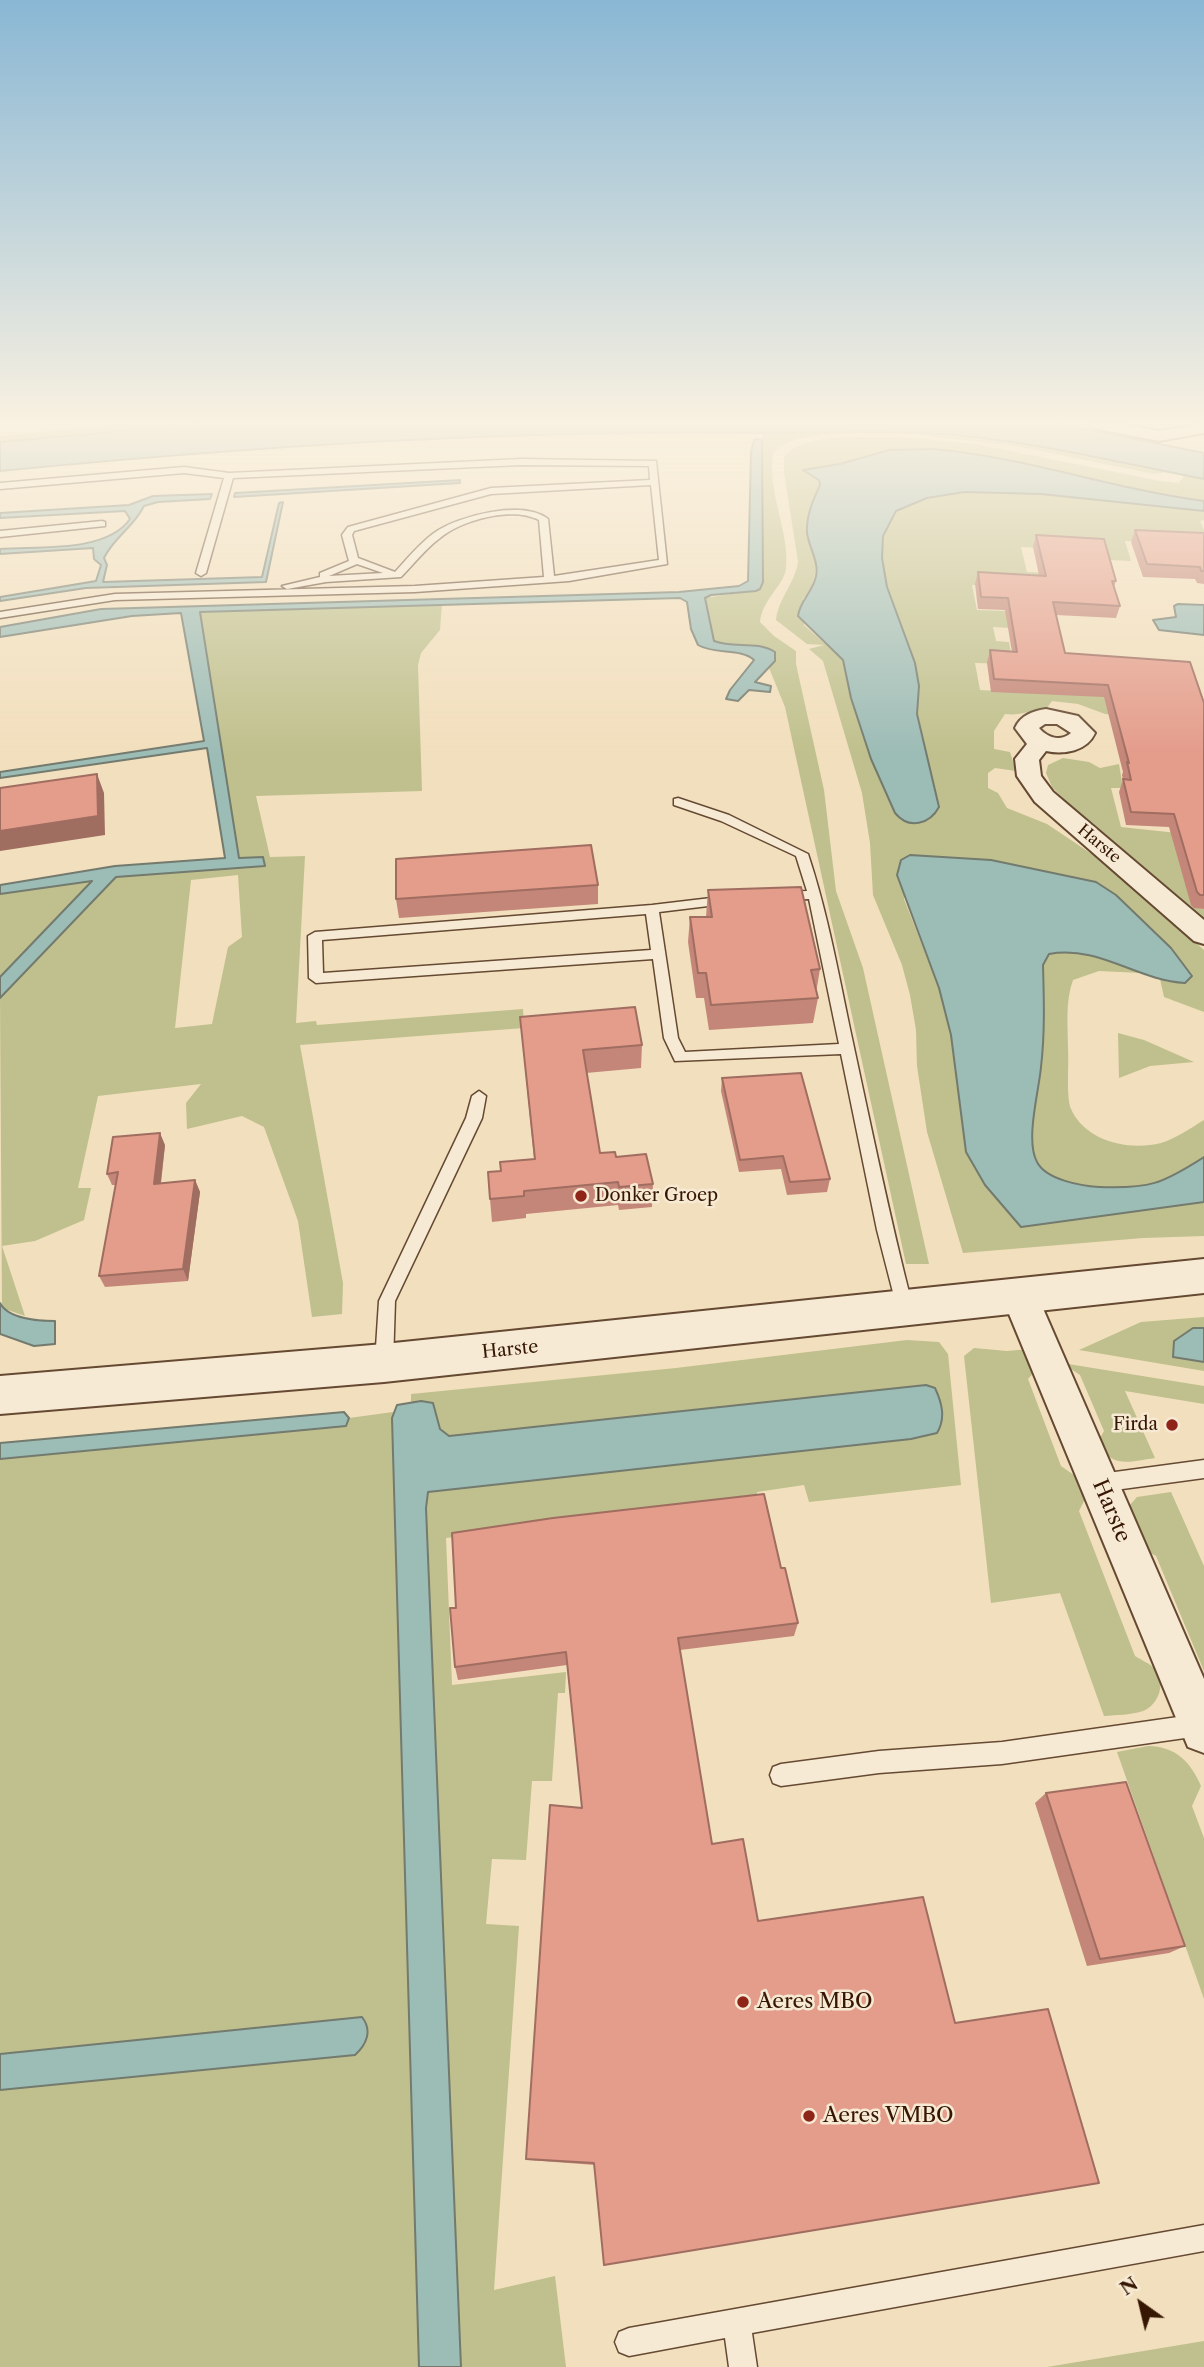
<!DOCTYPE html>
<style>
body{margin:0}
#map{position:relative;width:1204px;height:2367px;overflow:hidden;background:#f2dfbd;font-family:"Libre Caslon Text",serif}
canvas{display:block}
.north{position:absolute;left:1106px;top:2269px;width:70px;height:70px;-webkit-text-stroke:5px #f7ead4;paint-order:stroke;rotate:326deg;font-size:19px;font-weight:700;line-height:28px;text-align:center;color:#361703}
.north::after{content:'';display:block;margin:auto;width:24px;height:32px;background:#361703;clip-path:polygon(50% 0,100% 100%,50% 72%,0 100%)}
</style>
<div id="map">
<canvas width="1204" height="2367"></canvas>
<div class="north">N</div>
</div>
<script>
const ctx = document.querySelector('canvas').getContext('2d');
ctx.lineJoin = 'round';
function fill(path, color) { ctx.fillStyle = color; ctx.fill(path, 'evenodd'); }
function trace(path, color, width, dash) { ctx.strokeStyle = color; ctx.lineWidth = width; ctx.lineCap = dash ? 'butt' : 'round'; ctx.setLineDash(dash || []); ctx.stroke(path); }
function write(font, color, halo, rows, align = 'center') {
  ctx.font = font + ' "Libre Caslon Text",serif'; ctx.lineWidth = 5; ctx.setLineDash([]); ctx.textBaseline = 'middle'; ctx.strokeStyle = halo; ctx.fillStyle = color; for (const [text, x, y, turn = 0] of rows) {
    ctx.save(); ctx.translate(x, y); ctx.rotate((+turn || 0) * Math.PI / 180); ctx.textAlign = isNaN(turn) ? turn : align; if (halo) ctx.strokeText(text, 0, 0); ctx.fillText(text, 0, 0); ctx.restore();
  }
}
fill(new Path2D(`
 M117 424H201L0 442V436Z
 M845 431 877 432C852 433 788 431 773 454 767 493 790 531 786 569 784 585 762 600 760 622L774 636 796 651V664L824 790 836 891 863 968 929 1264H906L785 707 769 668 775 661 756 645H724L714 641 705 598 760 589 763 581 762 433Z
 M903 433 1000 440 1166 472 1154 474 1015 446Z
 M854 437 912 438 976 444 1160 481 1179 483 1184 476 1204 479V501C1147 494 1092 479 1036 467 1002 459 967 450 931 449 886 447 849 466 805 469 809 472 819 479 820 484 820 492 811 501 811 509 811 541 826 573 803 599L804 625 843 660 851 698 871 759 895 813 939 807 917 714 919 686 915 663 887 587 882 558 883 536 896 511 927 498 964 492 1041 494 1204 511V520L1200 521 1204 530V545L1125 541 1131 561 1109 560 1106 551 1021 547 1027 572 1060 573 1049 588 972 585 977 610 1007 611 1010 628 993 627 996 641 1009 642 1013 664 975 663 980 690 1076 695 1149 691 1142 717 1105 714 1078 704 1052 701 1047 708C1032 710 1020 716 1005 714L994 731V749L1010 752 1016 771 995 768 988 773V788L998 793 1007 808 1047 824 1111 867 1204 950V1012L1164 997 1160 979 1168 982 1192 975 1171 948 1116 895 1096 882 991 860 910 855 904 899 939 988 951 1035 966 1152 985 1185 1022 1227 1204 1202V1236L1143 1238 963 1253 927 1132 917 1066 916 1030 910 995 902 965 873 895 870 843 862 793 823 661 809 649 824 645 807 644 776 620C778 599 795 583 798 562L784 472V457C799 438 833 438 854 437Z
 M442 604 440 630 421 653 418 665 422 791 256 796 270 857 305 856 296 1023 316 1021 317 1025 523 1009 524 1028 300 1045 343 1283 342 1314 312 1317 298 1221 264 1127 242 1116 187 1129 186 1103 201 1084 98 1096 78 1188H91L84 1220 35 1241 2 1246 25 1316 2 1308 0 998 116 877 265 866 239 858 200 612ZM238 875 242 937 228 947 212 1024 175 1028 191 880Z
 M1063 758 1089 762 1100 768 1119 764 1123 788H1111L1121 827 1177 833 1198 908 1204 909V926L1075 811 1052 787 1046 773 1048 765Z
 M91 879 92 881 0 977V894Z
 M1071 950 1092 954 1141 973 1099 971 1073 980C1065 1002 1068 1026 1068 1050 1069 1064 1066 1097 1071 1109 1086 1142 1129 1151 1161 1143 1175 1139 1191 1128 1204 1120V1157C1162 1184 1149 1189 1099 1187 1082 1186 1046 1180 1037 1162 1025 1140 1039 1091 1041 1067 1045 1033 1044 998 1043 965L1049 954Z
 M1118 1033 1144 1040 1194 1062 1150 1066 1119 1078Z
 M1204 1317V1328H1193L1173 1356 1204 1362V1371L1079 1350 1141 1322Z
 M907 1340 939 1342 948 1354 961 1485 809 1502 804 1485 757 1492 758 1500 446 1538 452 1685 566 1672 565 1693H558L552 1781H532L526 1860 492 1859 486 1924 519 1926 494 2290 555 2276 566 2367H461L426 1508 428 1492 911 1439 937 1433C946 1418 942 1403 935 1388L926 1385 449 1436 411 1403V1394L676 1368Z
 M974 1348 1007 1351 1029 1349 1037 1369 1028 1379 1061 1466 1081 1480 1087 1495 1079 1511 1135 1656C1141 1660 1149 1663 1154 1668 1167 1681 1159 1705 1143 1711 1132 1715 1116 1715 1104 1716L1060 1593 991 1603 964 1356Z
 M1062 1363 1204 1386V1404L1125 1391 1155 1458C1127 1462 1116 1468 1096 1445L1104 1431 1080 1375Z
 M393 1412 419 2367H0V2090L354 2055 362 2017 0 2054V1459L346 1426 349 1418Z
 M1171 1492 1204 1566V1671L1156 1556 1138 1546 1129 1506 1137 1497Z
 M1148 1746C1175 1746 1191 1762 1201 1786L1192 1806 1204 1838V1999L1117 1752Z
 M1204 2341V2367H1047Z`), '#bfc08d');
const water = new Path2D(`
 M201 424H1061L1204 453V479C1125 464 1045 444 965 436 892 429 819 433 746 433 497 430 248 447 0 471V442Z
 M758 439 762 440 763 582 760 589 756 591 711 595 705 598 714 641C734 649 756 640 775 652V661L755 682 771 686 770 692 749 690 738 701 726 699 730 690 754 660C741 648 715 655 698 645L691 629 687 602 680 598 200 612 239 858 263 857 265 866 116 877 0 998V977L92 881 0 894V885L115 866 225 858 207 748 0 778V772L204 741 181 613 132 616 0 637V627L101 609 679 592 739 586 748 581 751 452 754 440Z
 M933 449C1025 457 1113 489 1204 501V511L1041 494 964 492 927 498 896 511 883 536 882 558 887 587 915 663 919 686 917 714 939 807C930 824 909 830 895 813L871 759 851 698 843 660 798 616C800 600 813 592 816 576 819 561 809 548 807 533 806 516 813 500 820 485L819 480 803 470 840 464 889 450Z
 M460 480V483L234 497 235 493Z
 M212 494 210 499 158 502 144 506C134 527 114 537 104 558L107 565 103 582 262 577 279 503 283 502 266 582 86 588 0 601V597L96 581 101 565 94 559 93 548 0 554V549C39 546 106 553 130 519L125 511 0 518V513L129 505 153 496Z
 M1178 604 1204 605V635L1159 630 1153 620 1176 617 1174 606Z
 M910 855 991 860 1096 882 1116 895 1171 948 1192 976 1185 983C1136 980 1099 945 1049 954L1043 965C1044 999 1045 1033 1041 1067 1039 1091 1025 1140 1037 1162 1046 1180 1082 1186 1099 1187 1149 1189 1162 1184 1204 1157V1202L1021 1227 985 1185 966 1152 951 1035 939 988 897 875 901 860Z
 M0 1303C8 1319 39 1321 55 1321V1344L34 1346 0 1334Z
 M1193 1328H1204V1362L1173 1357 1174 1341Z
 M926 1385 935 1388C942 1403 946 1418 937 1433L911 1439 428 1492 426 1508 461 2367H419L392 1418 397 1405 421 1401 433 1403 440 1429 449 1436Z
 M344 1412 349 1418 346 1426 0 1459V1443Z
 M362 2017C373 2031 366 2045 355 2055L0 2090V2054Z`);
fill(water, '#9cbcb6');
trace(water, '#737a6e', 2);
const service = new Path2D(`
 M521 459 656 461 667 564 569 581 415 592 115 600 0 618V612L115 594 415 586 544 577 539 520C512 506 462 520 440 538 425 549 414 564 401 577L326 582 287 589 282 586 320 577V573L349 561 342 535 348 527 491 488 650 480 649 466 521 465 233 478 206 573 201 576 196 573 224 478 184 473 0 489V483L184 467 229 473ZM651 485 659 560 554 576 548 519C523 499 457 516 434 533 419 544 407 559 395 572L358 558 352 535 354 531 491 494ZM357 564 383 573 329 576Z
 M102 521 105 522V526L0 537V531Z
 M678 798 729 815 808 854C827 911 838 971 850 1029 870 1121 889 1216 913 1308L911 1313 905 1315 899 1313 897 1308 877 1230 841 1054 675 1061 664 1038 653 959 316 983 309 978 308 936 315 932 652 905 728 896 733 897V903L659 912 678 1038 685 1052 839 1044 809 899 782 900 776 896 782 892 807 891 796 856 721 821 674 805V799ZM646 914 651 950 323 973 322 940Z
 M479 1091 486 1096 482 1118 395 1301 393 1363 390 1368 384 1371 378 1368 375 1363 379 1301 466 1118 472 1096Z
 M1204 1460V1478L1100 1492 1093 1489 1091 1483 1093 1477 1100 1474Z
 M1199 1714 1204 1716V1734L1199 1736 1002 1764 879 1773 781 1786 773 1783 770 1775 773 1767 781 1764 879 1751 1002 1742Z
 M1204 2225V2251L752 2333 757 2367H729L725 2338 629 2356 619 2352 615 2342 619 2332 629 2328Z`);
const minor = new Path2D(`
 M1090 424H1123L1159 431 1204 424V433L1159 441 1093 428Z
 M1046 709 1078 716 1095 733C1087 751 1064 755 1046 751L1039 760 1041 776 1053 792 1204 920V944L1194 941 1035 802 1017 776 1015 759 1027 744 1015 728C1021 715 1033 711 1046 709ZM1045 724H1057L1071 733C1060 742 1048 738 1039 728Z
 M1020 1282 1033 1286 1038 1297 1204 1679V1753L1188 1747 1002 1297 1007 1286Z`);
const tertiary = new Path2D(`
 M1204 1259V1293L384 1382 0 1414V1376L384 1344Z`);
trace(service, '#654932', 3);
trace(minor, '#654932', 4);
trace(tertiary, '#654932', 4);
fill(service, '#f7ead4');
fill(minor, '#f7ead4');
fill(tertiary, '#f7ead4');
fill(new Path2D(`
 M1135 530 1204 533V584L1197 583 1195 579 1143 577 1131 542Z
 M1036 535 1116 581 1114 587 1120 606 1116 618 1056 615 1065 653 1204 703V909L1194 908 1191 905 1169 827 1126 825 1119 792 1123 780 1122 775 1123 772 1104 697 991 692 987 663 990 650 1012 652 1005 610 978 609 975 584 978 572 1039 575 1033 547Z
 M598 885V904L399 918 396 899Z
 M708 890 820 969 816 993 818 998 813 1023 709 1030 704 998H696L688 942 690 917H706Z
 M520 1017 642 1045 641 1068 586 1073 600 1153 616 1157 653 1184 652 1207 619 1210 618 1205 526 1214V1218L492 1222 490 1199 501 1171 534 1159Z
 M722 1078 830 1179 827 1192 787 1195 781 1169 739 1172 721 1091Z
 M165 1145 161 1184 195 1180 200 1192 188 1281 105 1287 99 1276 116 1185H112L107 1174Z
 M781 1568 798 1623 794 1636 680 1650 595 2165 528 2160 526 2159 582 1808 567 1665 458 1680 455 1667Z
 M1046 1793 1185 1946 1169 1953 1087 1966 1035 1803Z`), '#c48678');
fill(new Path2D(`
 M97 774 104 793 105 835 0 851V831Z
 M160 1133 165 1145 159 1196 154 1184Z
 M195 1180 200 1192 188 1281 183 1269Z`), '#a06d61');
const building = new Path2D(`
 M1135 530 1204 533V571H1201L1200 567 1147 564Z
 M1036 535 1104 539 1116 581H1112L1120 606 1053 602 1065 653 1190 662 1204 703V895H1200L1197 892 1174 814 1131 812 1123 779 1131 780 1127 762 1129 763 1108 685 994 679 990 650 1017 652 1008 598 981 597 978 572 1046 576Z
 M97 774 98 816 0 831V788Z
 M591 845 598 885 396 899V859Z
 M801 887 820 969 811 970 818 998 711 1005 706 973H698L690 917H712L708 890Z
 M635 1007 642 1045 583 1050 600 1153 615 1152 616 1157 646 1154 653 1184 619 1187 618 1182 524 1191V1196L490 1199 488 1172 501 1171 500 1162 535 1159 520 1017Z
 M801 1073 830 1179 790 1182 783 1156 740 1160 722 1078Z
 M160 1133 154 1184 195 1180 183 1269 99 1276 118 1172 107 1174 113 1137Z
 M764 1494 781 1568H785L798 1623 678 1638 712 1844 743 1839 758 1921 923 1897 955 2023 1048 2009 1099 2183 604 2265 594 2163 526 2159 550 1805 582 1808 566 1652 455 1667 450 1608H456L452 1533 553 1518Z
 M1126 1782 1185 1946 1100 1959 1046 1793Z`);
fill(building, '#e49c8b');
trace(building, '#a06d61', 2);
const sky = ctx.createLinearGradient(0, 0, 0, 755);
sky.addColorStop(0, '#89b7d4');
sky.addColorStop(0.56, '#f9f1e1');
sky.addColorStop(1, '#f9f1e100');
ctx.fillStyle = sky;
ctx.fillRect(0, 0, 1204, 755);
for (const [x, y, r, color] of [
 [581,1196,7,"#8f2418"],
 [1172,1425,7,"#8f2418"],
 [743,2002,7,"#8f2418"],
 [809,2116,7,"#8f2418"]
]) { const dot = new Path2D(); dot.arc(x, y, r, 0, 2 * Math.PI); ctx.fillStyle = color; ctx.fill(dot); trace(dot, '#f7ead4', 2.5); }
write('16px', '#361703', '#f7ead4', [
 ["Harste",1099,844,40]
]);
write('18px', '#361703', '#f7ead4', [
 ["Donker Groep",595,1196],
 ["Firda",1158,1425,"right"]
], 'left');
write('18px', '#361703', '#f7ead4', [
 ["Harste",510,1350,-6]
]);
write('21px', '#361703', '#f7ead4', [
 ["Harste",1111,1511,67]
]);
write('21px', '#361703', '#f7ead4', [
 ["Aeres MBO",757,2002],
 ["Aeres VMBO",823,2116]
], 'left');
</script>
